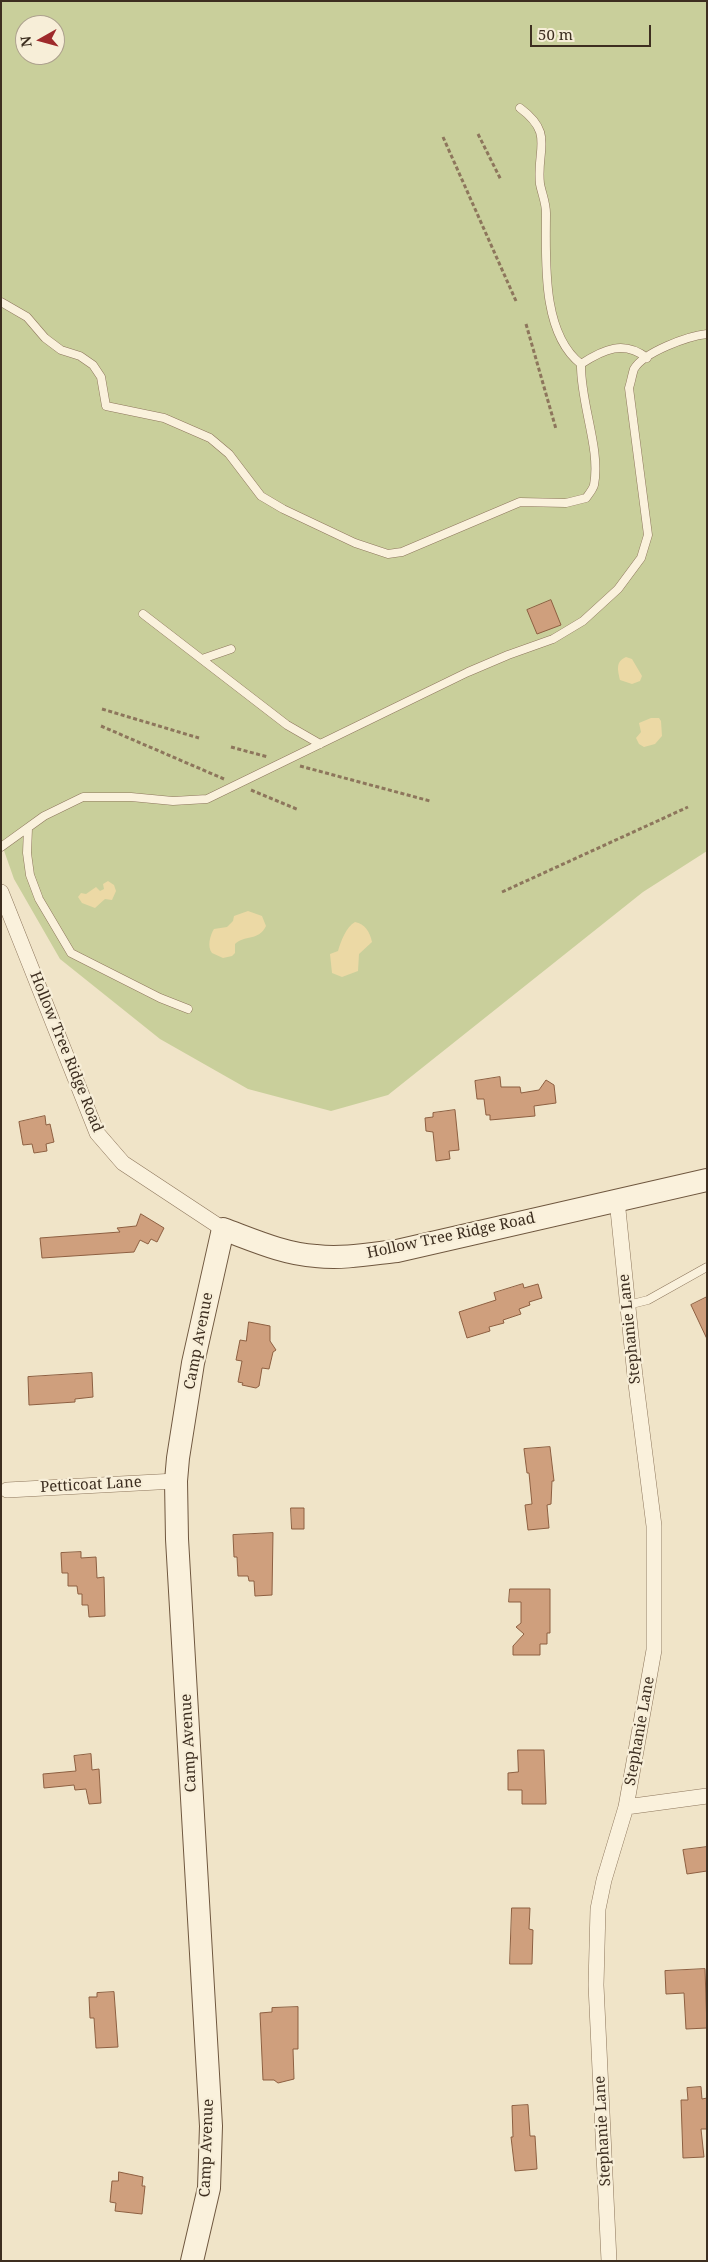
<!DOCTYPE html>
<style>
body{margin:0}
#map{position:relative;width:708px;height:2262px;overflow:hidden;background:#f0e4c8;font-family:"Noto Serif",serif}
canvas{display:block}
.frame{position:absolute;inset:0;border:2px solid #3d2e20;pointer-events:none}
.north{position:absolute;left:15px;top:15px;width:50px;height:50px;box-sizing:border-box;background:#f7eed8;border:1px solid #ada18e;border-radius:50%;rotate:263deg;font-size:14px;font-weight:700;line-height:20px;text-align:center;color:#3d2e20}
.north::after{content:'';display:block;margin:auto;width:18px;height:22px;background:#9e2a2b;clip-path:polygon(50% 0,100% 100%,50% 72%,0 100%)}
.scale{position:absolute;left:530px;top:25px;width:121px;height:22px;box-sizing:border-box;border:2px solid #3d2e20;border-top:0;padding-left:6px;font-size:15px;line-height:18px;white-space:nowrap;color:#3d2e20;-webkit-text-stroke:4px #f7eed8;paint-order:stroke}
</style>
<div id="map">
<canvas width="708" height="2262"></canvas>
<div class="frame"></div>
<div class="north">N</div>
<div class="scale">50 m</div>
</div>
<script>
const ctx = document.querySelector('canvas').getContext('2d');
ctx.lineJoin = 'round';
function fill(path, color) { ctx.fillStyle = color; ctx.fill(path, 'evenodd'); }
function trace(path, color, width, dash) { ctx.strokeStyle = color; ctx.lineWidth = width; ctx.lineCap = dash ? 'butt' : 'round'; ctx.setLineDash(dash || []); ctx.stroke(path); }
function write(font, color, halo, rows, align = 'center') {
  ctx.font = font + ' "Noto Serif",serif'; ctx.lineWidth = 4.5; ctx.setLineDash([]); ctx.textBaseline = 'middle'; ctx.strokeStyle = halo; ctx.fillStyle = color; for (const [text, x, y, turn = 0] of rows) {
    ctx.save(); ctx.translate(x, y); ctx.rotate((+turn || 0) * Math.PI / 180); ctx.textAlign = isNaN(turn) ? turn : align; if (halo) ctx.strokeText(text, 0, 0); ctx.fillText(text, 0, 0); ctx.restore();
  }
}
fill(new Path2D(`
 M1 1H707V851L643 892 388 1095 331 1111 248 1089 160 1039 60 959 14 879 1 842ZM25 25H55V55H25Z`), '#c9cf9b');
fill(new Path2D(`
 M626 657 632 659 642 676 640 681 632 684 620 680C618 670 615 662 626 657Z
 M651 718H659L661 721 662 736 655 744 644 747 639 744 636 738 641 732 639 723Z
 M108 881 114 885 116 891 112 900 105 899 95 908 82 903 78 897 81 893 86 894 96 887 100 891 104 889 103 884Z
 M248 911 262 916 266 926C259 941 244 935 235 944V953L232 956 223 958 212 953C207 947 210 935 214 929L227 927 233 921 234 916Z
 M355 922C365 924 370 932 372 942L359 954 358 971 342 977 332 973 330 954 338 951C341 941 346 927 355 922Z`), '#ecd9a5');
const building = new Path2D(`
 M551 600 561 625 537 634 527 610Z
 M500 1077 501 1087H520L521 1093 539 1090 546 1080 554 1085 556 1103 534 1106 535 1116 490 1120V1115H486L484 1099H477L475 1081Z
 M455 1110 459 1150 449 1151 450 1159 436 1161 433 1132 426 1131 425 1118 433 1117V1113Z
 M45 1116 46 1125 50 1124 54 1142 46 1144 47 1151 34 1153 32 1144 23 1145 19 1122Z
 M141 1214 164 1228 157 1242 151 1239 148 1244 140 1240 134 1252 42 1258 40 1238 120 1232 117 1228 136 1226Z
 M523 1284 524 1288 538 1284 542 1298 529 1302 530 1305 519 1309 521 1314 503 1320 504 1323 489 1327 490 1331 467 1338 459 1312 496 1300 494 1293Z
 M707 1297V1339L691 1305Z
 M249 1322 270 1326V1341L276 1350 273 1352 269 1369 262 1368 259 1386 256 1388 242 1385 243 1383 238 1382 242 1361 236 1360 240 1340 246 1341Z
 M92 1373 93 1397 75 1399V1402L29 1405 28 1377Z
 M550 1447 554 1481H552L551 1504 547 1505 549 1528 528 1530 525 1505 532 1504 529 1473H527L524 1449Z
 M291 1508H304V1529H292Z
 M273 1533 272 1595 255 1596 254 1581H249L248 1576H238L237 1557H234L233 1535Z
 M81 1552V1558L96 1557 97 1578 104 1577 105 1616 89 1617 88 1605H82V1594H78L77 1586H68V1573H62L61 1553Z
 M510 1589H550V1633H547V1644H540V1655H513V1646L524 1634 516 1627 521 1623V1602H509Z
 M518 1750H544L546 1804H522V1790H508V1773L518 1772Z
 M91 1754 92 1770 99 1769 101 1803 89 1804 86 1789 75 1790 74 1785 44 1788 43 1774 76 1771 74 1756Z
 M707 1847V1871L687 1874 683 1850Z
 M512 1908H530L529 1929 533 1930 532 1964H510Z
 M705 1969 707 2028 686 2029 684 1993 666 1994 665 1971Z
 M114 1992 118 2047 96 2048 94 2018H90L89 1997H97V1993Z
 M298 2007V2049H293L294 2079 278 2083 274 2080H263L260 2013 272 2012V2008Z
 M701 2087 702 2099 707 2098V2129H701L704 2157 683 2158 681 2100H688L687 2088Z
 M528 2105 530 2136H535L537 2169 515 2171 511 2137H513L512 2106Z
 M119 2172 143 2177 142 2186H145L142 2214 115 2211 116 2203 110 2202 112 2181H118Z`);
fill(building, '#cf9f7d');
trace(building, '#8d5f41', 1);
const lane = new Path2D(`
 M520 108C555 134 536 149 540 184 542 194 546 203 546 213 546 259 541 333 581 364
 M1 302 27 317 45 338 61 350 80 356 93 365 101 377 106 406 164 418 210 438 229 454 261 496 283 509 355 543 388 554 402 552 520 502 566 503 586 498C589 494 593 489 594 485 601 449 580 402 581 364 604 349 624 340 647 358
 M143 614 287 725 320 744
 M202 659 231 649
 M28 828 27 853 30 875 39 899 71 953 160 998 188 1009
 M1 847 44 816 83 797H131L173 801 207 799 468 672 508 655 553 639 583 621 618 589 641 558 648 535 629 388C631 382 632 375 634 369 644 352 688 336 707 334
 M628 1305 648 1300 707 1267`);
const street = new Path2D(`
 M1 892 97 1133 123 1163 223 1229
 M7 1490 176 1481
 M626 1807 707 1796
 M609 2261 596 1985 598 1909 604 1880 626 1807 654 1650V1526L635 1376 617 1200`);
const secondary = new Path2D(`
 M192 2261 209 2188 211 2126 177 1539 176 1481 178 1458 193 1363 223 1229C253 1240 284 1254 316 1256 343 1259 370 1254 397 1251L707 1180`);
trace(lane, '#8d765c', 9);
trace(street, '#8d765c', 16);
trace(secondary, '#6f573f', 24);
trace(new Path2D(`
 M478 134 501 180
 M443 137 516 301
 M526 324 556 429
 M102 709 199 738
 M101 726 224 779
 M231 747 268 757
 M300 766 430 801
 M251 790 299 810
 M502 892 688 807`), '#8d765c', 3, [4, 2.5]);
trace(lane, '#faf1dc', 8);
trace(street, '#faf1dc', 15);
trace(secondary, '#faf1dc', 22);
write('15px', '#3d2e20', '#f7eed8', [
 ["Hollow Tree Ridge Road",66,1052,68],
 ["Hollow Tree Ridge Road",451,1236,-12],
 ["Stephanie Lane",630,1329,-96],
 ["Camp Avenue",199,1341,-79],
 ["Petticoat Lane",91,1485,-3],
 ["Stephanie Lane",640,1731,-80],
 ["Camp Avenue",189,1743,-93],
 ["Stephanie Lane",603,2131,-93],
 ["Camp Avenue",207,2148,-88]
]);
</script>
